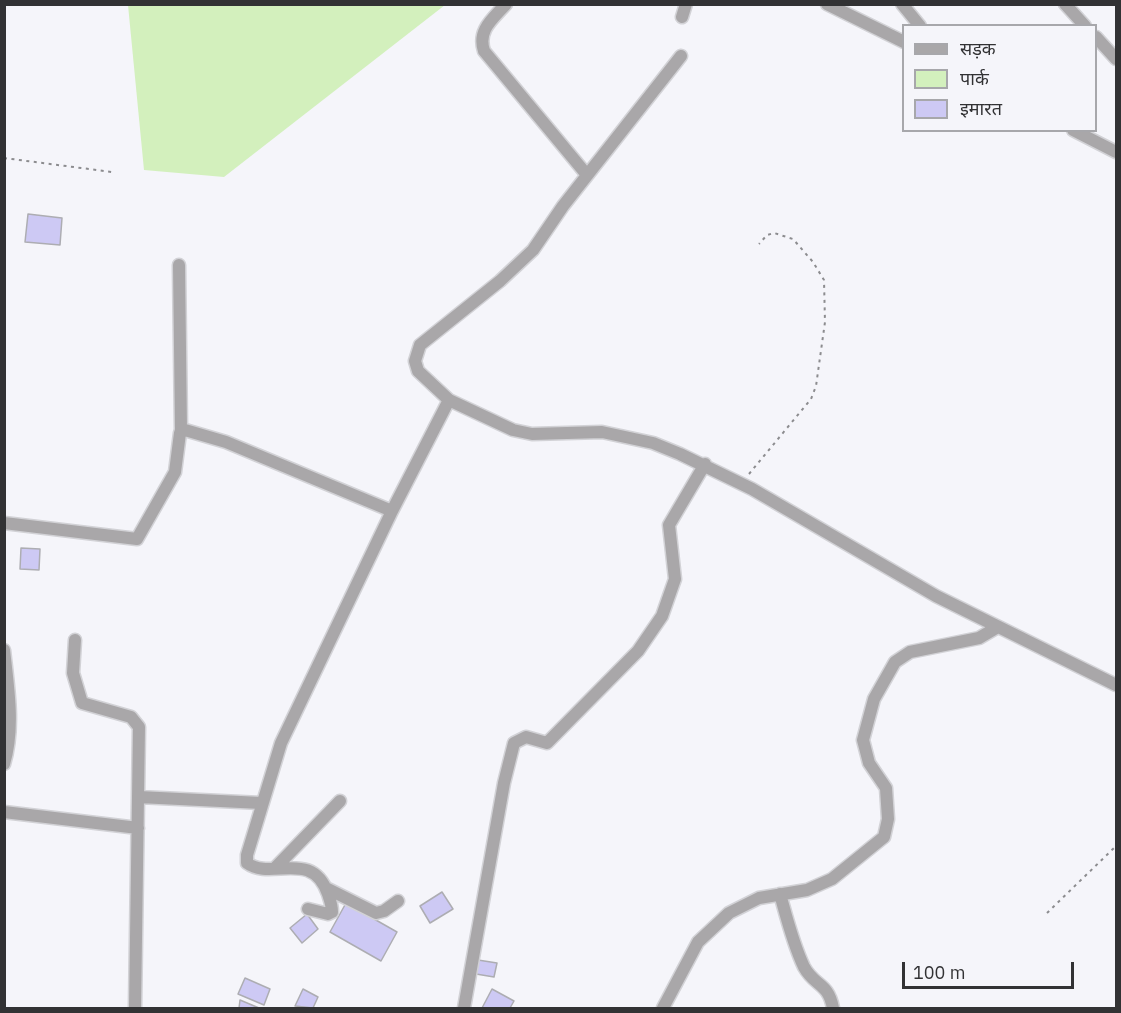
<!DOCTYPE html>
<meta charset="utf-8">
<style>
body{margin:0}
#map{position:relative;width:1121px;height:1013px;overflow:hidden;background:#f5f5fa;font-family:"IBM Plex Sans","Noto Sans Devanagari",sans-serif}
canvas{display:block}
.frame{position:absolute;inset:0;border:6px solid #323234;pointer-events:none}
.legend{position:absolute;left:902px;top:24px;width:195px;height:108px;box-sizing:border-box;background:#f5f5fa;border:2px solid #a7a7ab;margin:0;padding:8px 10px;list-style:none;font-size:18px;color:#323234}
.legend li{display:flex;align-items:center;gap:12px;height:30px}
.legend b{width:30px;border:2px solid #a7a7ab}
.scale{position:absolute;left:902px;top:962px;width:172px;height:27px;box-sizing:border-box;border:3px solid #323234;border-top:0;padding-left:8px;font-size:18px;line-height:21px;white-space:nowrap;color:#323234;-webkit-text-stroke:4px #f5f5fa;paint-order:stroke}
</style>
<div id="map">
<canvas width="1121" height="1013"></canvas>
<div class="frame"></div>
<ul class="legend">
<li><b style="height:8px;background:#a9a7a9"></b>सड़क</li>
<li><b style="height:16px;background:#d3f0bd"></b>पार्क</li>
<li><b style="height:16px;background:#cdc9f4"></b>इमारत</li>
</ul>
<div class="scale">100 m</div>
</div>
<script>
const ctx = document.querySelector('canvas').getContext('2d');
ctx.lineJoin = 'round';
function fill(path, color) { ctx.fillStyle = color; ctx.fill(path, 'evenodd'); }
function trace(path, color, width, dash) { ctx.strokeStyle = color; ctx.lineWidth = width; ctx.lineCap = dash ? 'butt' : 'round'; ctx.setLineDash(dash || []); ctx.stroke(path); }
fill(new Path2D(`
 M128 5V4L445 5 224 177 144 170Z`), '#d3f0bd');
const building = new Path2D(`
 M28 214 62 218 60 245 25 242Z
 M21 548 40 549 39 570 20 569Z
 M442 892 453 909 430 923 420 906Z
 M346 903 397 932 381 961 330 932Z
 M307 914 318 929 302 943 290 928Z
 M478 960 497 963 494 977 476 974Z
 M245 978 270 989 264 1005 238 994Z
 M303 989 318 997 313 1008 295 1006Z
 M492 989 514 1001 510 1008H482Z
 M240 1000 259 1008H239Z`);
fill(building, '#cdc9f4');
trace(building, '#adadb2', 1.5);
const minor = new Path2D(`
 M506 4C493 19 477 30 484 51L587 175
 M827 4 904 42
 M902 4 920 26
 M1065 4 1085 26
 M682 17 686 4
 M1096 37 1116 59
 M681 56 563 206 533 250 500 281 420 345 415 361 418 371 449 400 513 430 532 434 602 432 653 443 680 454 752 489 936 596 1116 685
 M1073 130 1116 152
 M179 265 181 430
 M4 523 137 539 175 472 180 433 185 430 226 442 392 511
 M75 640 73 673 82 703 131 717 139 727 135 1008
 M4 650C8 686 15 728 4 764
 M139 797 261 803
 M4 812 138 828
 M276 867 340 801
 M326 888 376 913 384 911 398 901
 M780 894C787 919 793 944 804 967 815 987 828 982 833 1008
 M308 909 328 914 332 912C332 905 330 900 328 894 312 848 271 881 247 863V855L281 743 392 511 449 400
 M464 1008 504 783 514 743 526 737 547 743 638 651 662 616 675 579 669 525 705 464
 M663 1008 698 942 729 913 759 898 807 890 832 879 884 837 888 819 886 788 869 763 863 740 874 699 895 662 910 652 979 638 996 628`);
trace(minor, '#d2d2d6', 15);
trace(new Path2D(`
 M4 158 112 172
 M749 474 811 399 816 386 825 322 824 280 813 262 793 239 774 233 767 235 759 244
 M1047 913 1116 846`), '#8c8c8f', 2, [3, 4.5]);
trace(minor, '#a9a7a9', 12);
</script>
